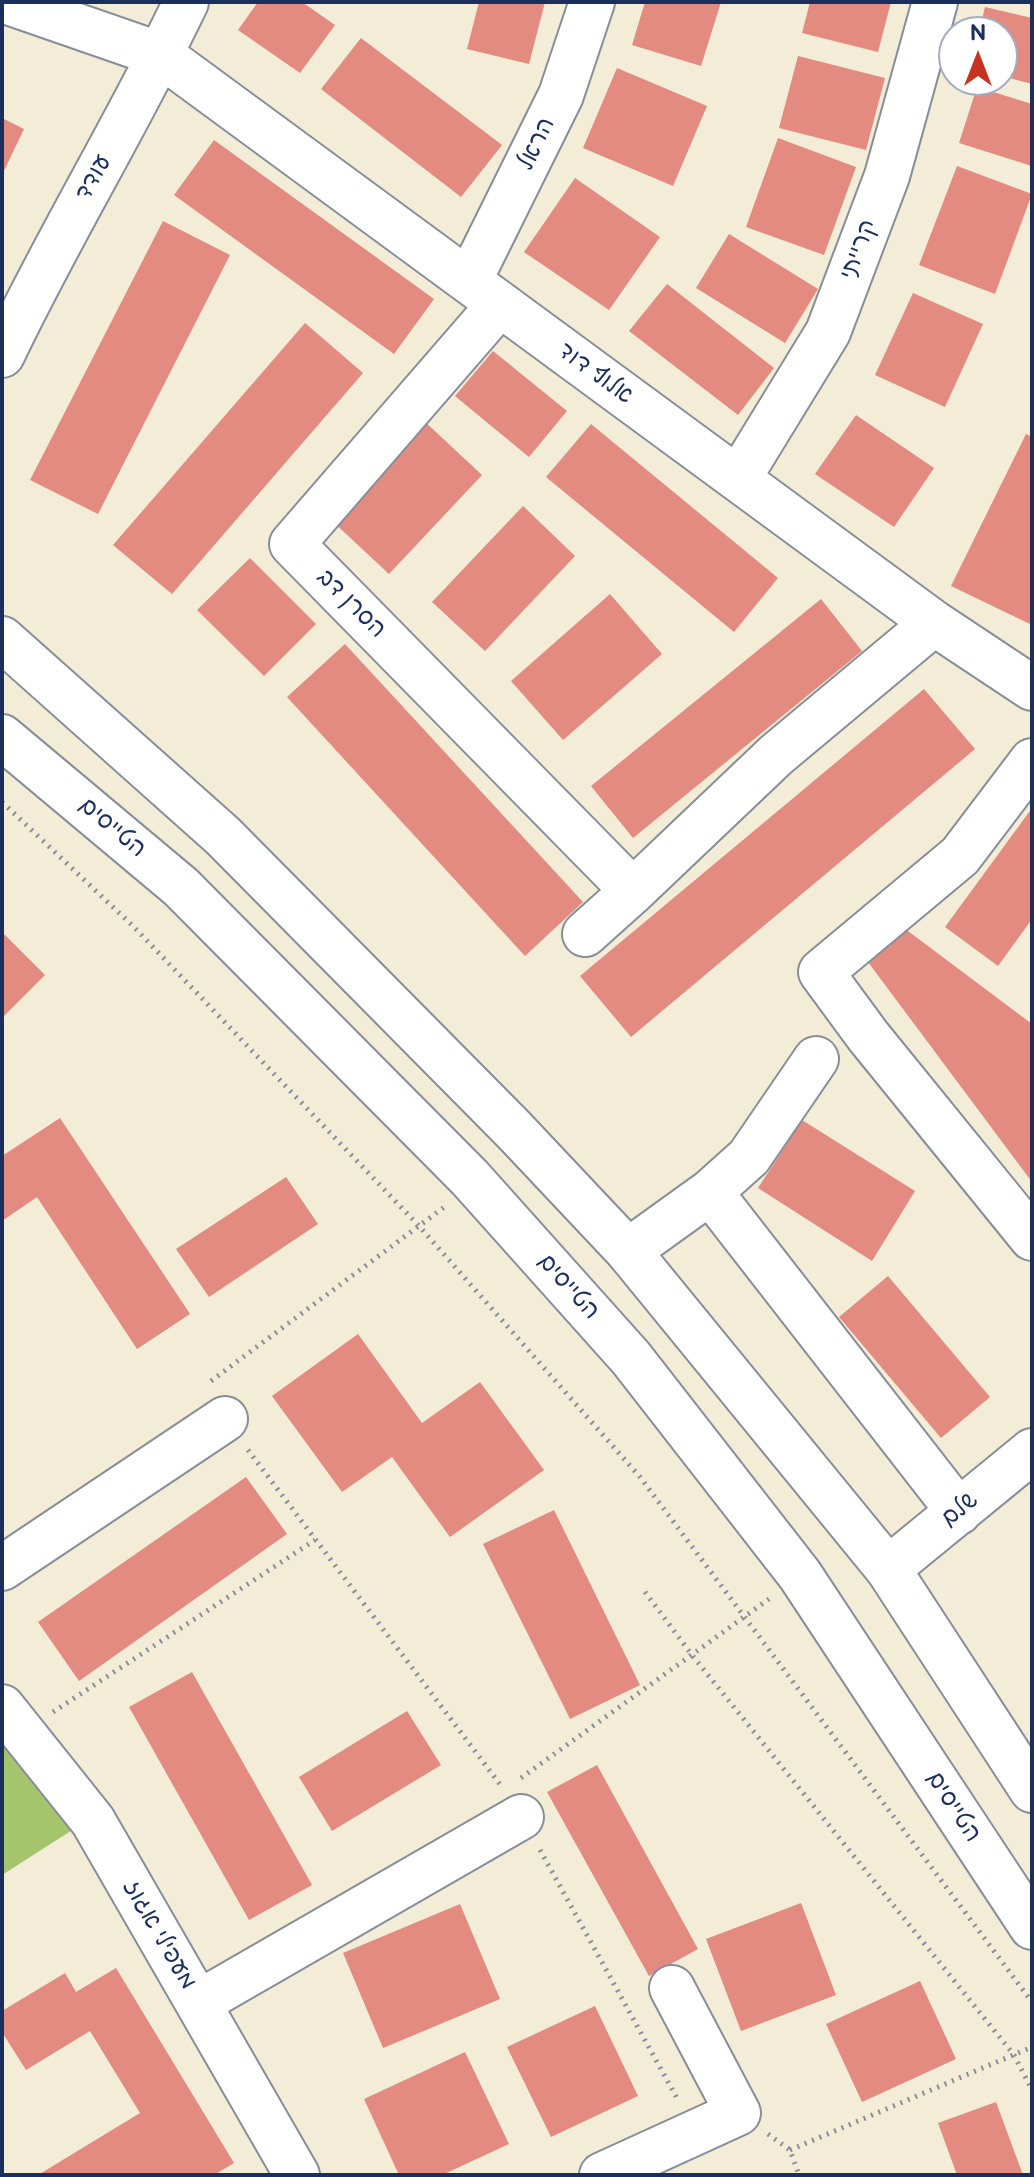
<!DOCTYPE html>
<meta charset="utf-8">
<style>
body{margin:0}
#map{position:relative;width:1034px;height:2177px;overflow:hidden;background:#f3ecd7;font-family:"Balsamiq Sans",sans-serif}
canvas{display:block}
.frame{position:absolute;inset:0;border:4px solid #1b2f5e;pointer-events:none}
.north{position:absolute;left:938px;top:16px;width:80px;height:80px;box-sizing:border-box;background:#fff;border:2px solid #a4acbf;border-radius:50%;rotate:0deg;font-size:22px;font-weight:700;line-height:32px;text-align:center;color:#1b2f5e}
.north::after{content:'';display:block;margin:auto;width:28px;height:36px;background:#c8321e;clip-path:polygon(50% 0,100% 100%,50% 72%,0 100%)}
</style>
<div id="map">
<canvas width="1034" height="2177"></canvas>
<div class="frame"></div>
<div class="north">N</div>
</div>
<script>
const ctx = document.querySelector('canvas').getContext('2d');
ctx.lineJoin = 'round';
function fill(path, color) { ctx.fillStyle = color; ctx.fill(path, 'evenodd'); }
function trace(path, color, width, dash) { ctx.strokeStyle = color; ctx.lineWidth = width; ctx.lineCap = dash ? 'butt' : 'round'; ctx.setLineDash(dash || []); ctx.stroke(path); }
function write(font, color, halo, rows, align = 'center') {
  ctx.font = font + ' "Balsamiq Sans","Playpen Sans Hebrew",sans-serif'; ctx.lineWidth = 6; ctx.setLineDash([]); ctx.textBaseline = 'middle'; ctx.strokeStyle = halo; ctx.fillStyle = color; for (const [text, x, y, turn = 0] of rows) {
    ctx.save(); ctx.translate(x, y); ctx.rotate((+turn || 0) * Math.PI / 180); ctx.textAlign = isNaN(turn) ? turn : align; if (halo) ctx.strokeText(text, 0, 0); ctx.fillText(text, 0, 0); ctx.restore();
  }
}
fill(new Path2D(`
 M2 1739 77 1827 2 1875Z`), '#a5c56d');
fill(new Path2D(`
 M258 2H302L335 25 300 73 238 30Z
 M479 2H545L529 64 467 49Z
 M645 2H721L701 66 632 45Z
 M810 2H891L878 52 802 33Z
 M985 7 1032 18V84L1002 76V32H979Z
 M361 38 502 145 461 197 321 89Z
 M798 56 885 78 866 150 779 128Z
 M617 68 707 106 673 186 583 148Z
 M977 87 1032 104V166L959 143Z
 M2 118 24 129 2 175Z
 M778 138 856 167 824 255 746 227Z
 M214 140 434 299 394 354 174 195Z
 M957 166 1032 194 995 294 919 265Z
 M575 178 660 237 609 310 524 252Z
 M163 221 230 255 98 514 30 480Z
 M729 234 818 289 785 343 696 288Z
 M667 284 774 368 738 415 629 331Z
 M913 293 983 324 945 407 875 375Z
 M305 323 363 373 172 594 113 545Z
 M493 351 567 411 529 457 455 396Z
 M856 415 934 468 894 527 815 474Z
 M422 419 482 475 389 574 329 518Z
 M591 424 778 578 734 632 546 477Z
 M1026 434 1032 437V625L951 586Z
 M523 506 575 556 485 651 432 602Z
 M250 558 316 624 264 676 197 610Z
 M610 594 662 654 563 740 511 681Z
 M821 599 862 651 633 838 591 786Z
 M345 644 583 902 525 956 287 697Z
 M924 689 975 749 631 1037 580 976Z
 M1032 808V919L998 966 945 927Z
 M904 928 1032 1024V1182L865 958Z
 M2 932 45 975 2 1018Z
 M60 1118 190 1314 137 1349 37 1197 2 1221V1156Z
 M802 1120 915 1191 872 1261 758 1188Z
 M286 1177 318 1224 209 1297 176 1249Z
 M888 1276 990 1397 941 1438 839 1317Z
 M358 1334 422 1423 480 1382 544 1470 450 1537 392 1457 342 1492 272 1396Z
 M246 1477 287 1534 79 1681 38 1622Z
 M554 1510 640 1685 570 1719 483 1544Z
 M192 1672 312 1885 249 1920 129 1707Z
 M407 1711 441 1765 332 1831 299 1777Z
 M597 1765 698 1949 649 1976 547 1792Z
 M801 1903 836 1995 741 2031 706 1939Z
 M460 1904 500 1999 383 2048 343 1953Z
 M116 1968 234 2163 214 2175H38L140 2113 90 2031 26 2070 2 2032V2011L65 1973 76 1992Z
 M920 1981 956 2059 862 2102 826 2024Z
 M595 2006 638 2096 551 2137 507 2047Z
 M465 2052 509 2144 442 2175H399L364 2099Z
 M996 2102 1023 2175H957L938 2123Z`), '#e38a81');
const minor = new Path2D(`
 M8 2 161 55 934 623 1032 688
 M469 281 561 95 592 2
 M500 304 292 544 633 891 776 755 934 623
 M2 355C59 235 129 122 186 2
 M738 479 828 332 887 176 935 2
 M1032 761 960 856 821 972 868 1036 1032 1238
 M585 934 633 891
 M710 1192 959 1512
 M628 1251 710 1192 749 1157 816 1059
 M2 1568 225 1419
 M888 1569 1032 1451
 M2 1707 93 1821 297 2175
 M198 2003 521 1817
 M602 2175 738 2113 672 1988`);
const major = new Path2D(`
 M2 639 223 836 514 1130 628 1251 888 1569 1032 1790
 M2 737 181 887 470 1178 631 1358 800 1575 1032 1927`);
trace(minor, '#878e9a', 48);
trace(major, '#878e9a', 48);
trace(new Path2D(`
 M2 802 133 926 419 1226 640 1477 1032 2002
 M211 1381 447 1205
 M248 1450 502 1787
 M645 1592 692 1655 1014 2055 1032 2090
 M53 1712 315 1540
 M521 1778 769 1599
 M540 1850 678 2100
 M768 2134 790 2150 799 2175
 M790 2150 1032 2047`), '#878e9a', 5, [2, 6]);
trace(minor, '#fff', 44);
trace(major, '#fff', 44);
write('24px', '#1b2f5e', '#fff', [
 ["הראל",537,144,-64],
 ["עודד",94,178,-61],
 ["קרייתי",859,250,-69],
 ["אלוף דוד",595,374,36],
 ["הסרן דב",351,604,45],
 ["הטייסים",112,828,40],
 ["הטייסים",568,1287,48],
 ["שלם",960,1510,-39],
 ["הטייסים",953,1807,57],
 ["מעפילי אגוז",159,1935,60]
]);
</script>
